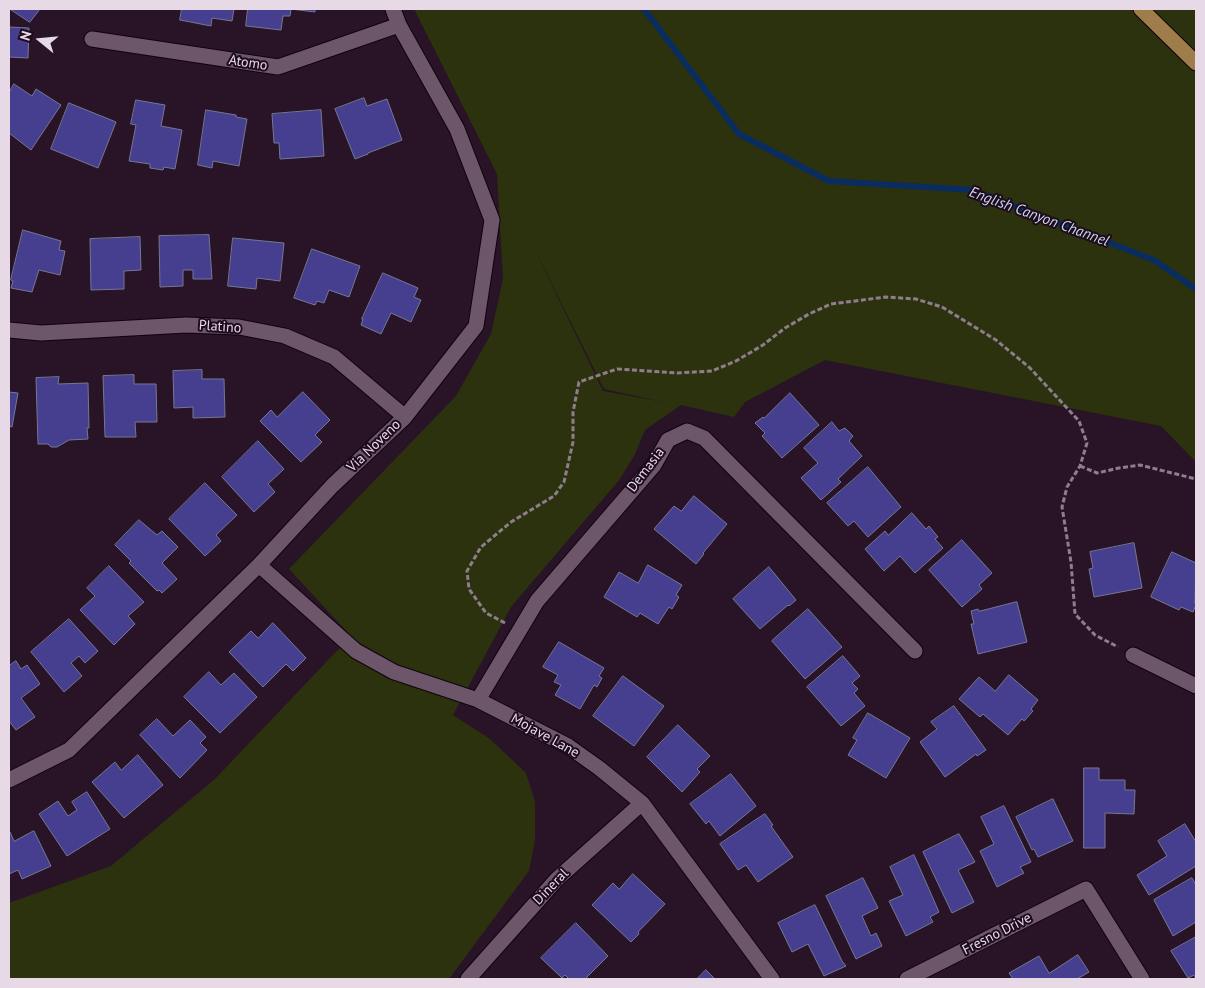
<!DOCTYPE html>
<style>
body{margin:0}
#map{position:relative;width:1205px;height:988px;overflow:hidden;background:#281426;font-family:"PT Sans",sans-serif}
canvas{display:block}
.frame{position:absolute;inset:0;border:10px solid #e7dae6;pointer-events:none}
.north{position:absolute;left:15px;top:15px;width:50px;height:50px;-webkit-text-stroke:4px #1e0b1d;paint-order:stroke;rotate:287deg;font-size:14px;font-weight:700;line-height:20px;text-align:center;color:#e7dae6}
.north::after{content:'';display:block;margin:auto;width:18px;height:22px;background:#e7dae6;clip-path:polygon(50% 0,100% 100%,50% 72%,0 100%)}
</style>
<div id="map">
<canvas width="1205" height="988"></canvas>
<div class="frame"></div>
<div class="north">N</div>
</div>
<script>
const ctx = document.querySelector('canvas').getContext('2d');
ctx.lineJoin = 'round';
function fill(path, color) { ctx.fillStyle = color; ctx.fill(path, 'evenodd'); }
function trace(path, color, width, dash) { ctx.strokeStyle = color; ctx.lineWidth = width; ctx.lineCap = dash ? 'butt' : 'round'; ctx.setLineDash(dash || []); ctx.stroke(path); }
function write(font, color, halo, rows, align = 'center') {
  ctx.font = font + ' "PT Sans",sans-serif'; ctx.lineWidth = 4; ctx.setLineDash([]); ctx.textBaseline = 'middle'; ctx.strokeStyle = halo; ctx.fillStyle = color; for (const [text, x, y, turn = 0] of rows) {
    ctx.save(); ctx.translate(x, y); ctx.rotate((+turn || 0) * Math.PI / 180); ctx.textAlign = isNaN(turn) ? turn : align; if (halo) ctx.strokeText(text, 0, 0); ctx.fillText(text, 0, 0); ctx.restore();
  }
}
fill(new Path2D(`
 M414 9H1196V462L1161 426 825 360 745 402 734 417 681 405 645 430 635 454 620 479 511 607 453 715 490 739 526 773 535 802V840L529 871 449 979H9V903L111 866 215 779 351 636 289 569 456 396 491 334 503 279 497 174ZM531 242 604 389 664 402 603 391Z`), '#2c320e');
trace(new Path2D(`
 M644 9 739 134 829 181 973 190 1154 260 1196 289`), '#092c61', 6);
const building = new Path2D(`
 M10 9H40L30 22Z
 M182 9H234L232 21 212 18 211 26 180 20Z
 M248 9H315V12L291 9 290 16H283L281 30 246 26Z
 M9 27 29 28 28 58 9 57Z
 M14 84 32 96 36 89 61 105 31 150 9 133V93Z
 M364 98 367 106 387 99 402 140 368 153V154L355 159 335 109Z
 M136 100 165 105 161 126 182 130 175 169 164 167 163 170 150 168V164L129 161 136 125 131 124Z
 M69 103 116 122 98 168 51 149Z
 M206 110 236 115V117L247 119 239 166 213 161 212 168 198 165Z
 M321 110 324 156 280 159 279 143H274L272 114Z
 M23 230 61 241 59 250 65 251 60 275 39 270 32 292 11 288 13 281 11 280Z
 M209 235 212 279H193V270H183V286L160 287 159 236Z
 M140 237 141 270 124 271V289L91 290 90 239Z
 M233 238 284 243 280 281 257 278 256 289 228 286Z
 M312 249 360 266 349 297 329 290 324 303 317 301 315 305 294 298Z
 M383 273 418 288 414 297 421 300 411 322 391 313 381 334 361 325 363 319H362Z
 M202 370V379H224L225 417 193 418V407L174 408 173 371Z
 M134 375V384H156L157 422H135L136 437H105L103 376Z
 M59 377 58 384 88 383 89 428H87L88 439 69 440 57 447H51L48 444H38L36 378Z
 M9 392 18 393 12 427 9 426Z
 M303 392 330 420 315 435 322 442 301 462 260 421 271 410 277 417Z
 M790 393 819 425 782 458 762 436 765 433 755 423 763 417 764 418Z
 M832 422 839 431 845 428 853 436 849 441 862 456 838 479 841 482 821 500 801 478 818 463 804 448Z
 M258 441 284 469 268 484 275 492 254 512 222 477Z
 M868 467 901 507 868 537 854 521 848 526 827 503Z
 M205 483 237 515 216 535 221 541 205 556 169 519Z
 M694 496 727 524 703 553 704 554 696 564 654 529 674 506 681 511Z
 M912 513 926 529 929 526 938 537 935 539 943 548 915 573 900 556 884 571 865 549 885 531 888 535Z
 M139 520 157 535 162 531 178 547 162 563 177 579 162 593 159 590 157 591 129 563 131 561 115 545Z
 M962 540 992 573 979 585 982 589 962 607 929 570Z
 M1134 543 1142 588 1094 597 1089 569 1093 568 1090 552Z
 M1172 552 1196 563 1195 603 1196 605 1193 612 1181 607 1179 610 1151 597Z
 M648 565 682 585 676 595 679 597 672 609 669 607 658 624 640 613 637 617 604 597 619 572 638 583Z
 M109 566 144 602 128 616 135 624 114 645 80 610 95 596 87 588Z
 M769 567 796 600 789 606 788 605 760 629 733 599Z
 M1017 602 1027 642 978 654 971 624H974L971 611 978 609 979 611Z
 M808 609 842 647 805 679 772 641Z
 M69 619 98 651 85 663 79 656 71 663 82 676 64 692 31 652Z
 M273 623 306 658 293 671 286 664 263 687 229 652 251 631 258 638Z
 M559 642 604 668 599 676 602 678 597 687 594 685 580 709 555 695 561 685 554 682 558 675 543 667Z
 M843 656 860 676 852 683 858 689 854 693 865 706 841 726 807 687Z
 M16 661 21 669 27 665 40 684 21 698 35 717 16 730 9 721V666Z
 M209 672 221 685 234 673 257 697 220 733 184 697Z
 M1009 675 1038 700 1031 709 1033 711 1024 721 1022 719 1008 735 983 714 980 717 959 699 979 677 995 691Z
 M623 676 664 706 634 746 593 716Z
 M954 706 986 750 977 756 976 754 945 777 920 742 937 729 931 722Z
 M868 713 910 738 886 778 848 755 857 740 853 738Z
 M157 719 173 736 190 720 206 737 200 743 207 750 180 778 140 735Z
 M678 725 710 756 697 769 700 772 682 792 647 757Z
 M138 755 163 785 124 818 92 782 115 762 121 770Z
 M1084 768H1099V780H1125V790H1135L1134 814 1105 813V848H1084Z
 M731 774 756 806 720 836 709 821 706 824 690 804Z
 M87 792 110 829 67 856 39 814 58 801 68 816 77 810 72 802Z
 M1053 799 1073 841 1038 857 1034 849 1032 850 1016 817Z
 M1004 806 1031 862 1020 867 1024 873 997 887 980 851 994 844 981 817Z
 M765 814 773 825 771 826 793 857 758 882 746 865 738 870 720 844Z
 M1185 824 1196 842V866L1149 895 1137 875 1167 856 1158 841Z
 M34 831 51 866 22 879 18 870 9 874V833L10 832 14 841Z
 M959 834 975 862 958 870 974 902 952 913 923 852Z
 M914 855 939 912 930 917 933 922 906 936 889 901 903 895 890 867Z
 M633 874 665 904 638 932 639 934 631 942 592 905 613 883 619 889Z
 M863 878 878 908 862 916 871 936 876 933 882 946 856 959 826 896Z
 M1192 878 1196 885V922L1173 936 1154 900Z
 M815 905 842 961 846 966 824 976 808 944 792 952 778 923Z
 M576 923 608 956 585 979H569L565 975 562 978 541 958Z
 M1196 937V979L1194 975 1188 978 1171 951Z
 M1078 955 1089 972 1077 979H1013L1009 973 1039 956 1049 973Z
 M706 970 715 979H697Z`);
fill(building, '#463f8f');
trace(building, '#767793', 1);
const minor = new Path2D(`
 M92 39 278 67 399 25
 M9 330 41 333 186 325 239 327 285 336 334 357 405 417
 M259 565 356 651 394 672 478 700 568 746 599 768 642 803 772 979
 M1133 655 1196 686
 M478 700 537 601 654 465 668 440 687 431 704 438 915 651
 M9 780 69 750 259 565 332 486 405 417 476 326 492 220 457 129 399 25 393 9
 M468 979 557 879 642 803
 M907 979 1086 889 1142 979`);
const major = new Path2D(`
 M1141 9 1196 63`);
trace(minor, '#10020f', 17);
trace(major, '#10020f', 17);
trace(new Path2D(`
 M1080 466 1097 473 1119 468 1140 465 1196 479
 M505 623 486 613 469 589 467 571 481 547 511 522 554 496 564 482 573 442V412L579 382 617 369 677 373 712 371 736 361 763 345 785 328 809 314 831 304 886 297 916 299 942 307 996 340 1030 368 1079 421 1087 443 1080 466 1067 487 1062 507 1071 562 1075 614 1095 635 1118 647`), '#8e7e8d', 3, [5, 2.5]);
trace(minor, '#6d556a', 15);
trace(major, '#9f7d4b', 15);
write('14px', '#e7dae6', '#1e0b1d', [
 ["Atomo",248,63,9],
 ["Platino",220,327,4],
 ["Via Noveno",374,446,-44],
 ["Demasia",646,470,-53],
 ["Mojave Lane",545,736,29],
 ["Dineral",551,887,-46],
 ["Fresno Drive",997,934,-27]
]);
write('italic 15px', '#cad7ec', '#1e0b1d', [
 ["English Canyon Channel",1039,217,20]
]);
</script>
